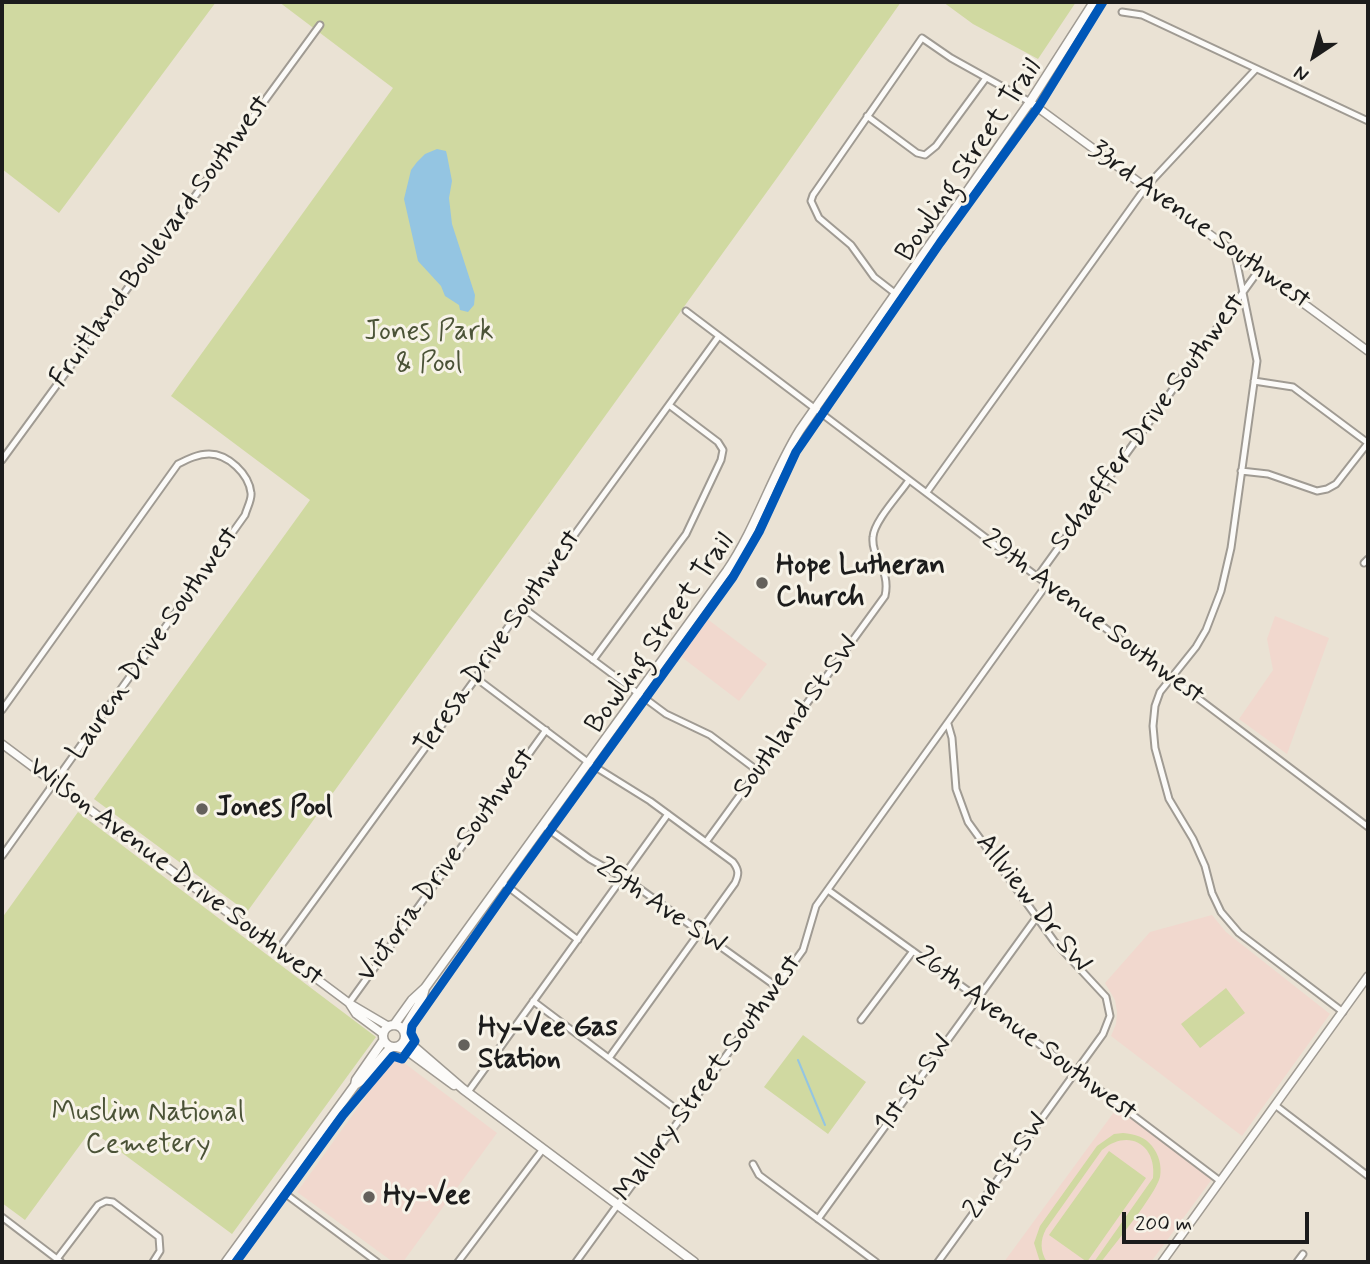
<!DOCTYPE html>
<style>
body{margin:0}
#map{position:relative;width:1370px;height:1264px;overflow:hidden;background:#eae2d4;font-family:Mynerve,sans-serif}
canvas{display:block}
.frame{position:absolute;inset:0;border:4px solid #1c1c1c;pointer-events:none}
.north{position:absolute;left:1279px;top:21px;width:70px;height:70px;-webkit-text-stroke:5px #f7f3e8;paint-order:stroke;rotate:216deg;font-size:19px;font-weight:700;line-height:28px;text-align:center;color:#1c1c1c}
.north::after{content:'';display:block;margin:auto;width:24px;height:32px;background:#1c1c1c;clip-path:polygon(50% 0,100% 100%,50% 72%,0 100%)}
.scale{position:absolute;left:1122px;top:1212px;width:187px;height:32px;box-sizing:border-box;border:4px solid #1c1c1c;border-top:0;padding-left:9px;font-size:21px;line-height:24px;white-space:nowrap;color:#1c1c1c;-webkit-text-stroke:5px #f7f3e8;paint-order:stroke}
</style>
<div id="map">
<canvas width="1370" height="1264"></canvas>
<div class="frame"></div>
<div class="north">N</div>
<div class="scale">200 m</div>
</div>
<script>
const ctx = document.querySelector('canvas').getContext('2d');
ctx.lineJoin = 'round';
function fill(path, color) { ctx.fillStyle = color; ctx.fill(path, 'evenodd'); }
function trace(path, color, width, dash) { ctx.strokeStyle = color; ctx.lineWidth = width; ctx.lineCap = dash ? 'butt' : 'round'; ctx.setLineDash(dash || []); ctx.stroke(path); }
function write(font, color, halo, rows, align = 'center') {
  ctx.font = font + ' Mynerve,sans-serif'; ctx.lineWidth = 6; ctx.setLineDash([]); ctx.textBaseline = 'middle'; ctx.strokeStyle = halo; ctx.fillStyle = color; for (const [text, x, y, turn = 0] of rows) {
    ctx.save(); ctx.translate(x, y); ctx.rotate((+turn || 0) * Math.PI / 180); ctx.textAlign = isNaN(turn) ? turn : align; if (halo) ctx.strokeText(text, 0, 0); ctx.fillText(text, 0, 0); ctx.restore();
  }
}
fill(new Path2D(`
 M1275 616 1329 638 1287 754 1239 719 1273 670 1267 639Z
 M706 618 767 664 739 701 679 655Z
 M1212 915 1226 932 1330 1014 1242 1136 1111 1036 1116 1024 1117 1012 1115 1000 1105 983 1150 932Z
 M395 1056 497 1133 403 1262H393L297 1192Z
 M1117 1108 1212 1179 1151 1262H1004Z`), '#f1d8ce');
fill(new Path2D(`
 M2 2H216L59 213 2 169Z
 M279 2H901L782 171 247 912 94 799 310 500 171 396 393 88Z
 M943 2H1076L1038 59 973 24Z
 M78 812 376 1037 232 1234 91 1130 25 1220 2 1203V918Z
 M1226 988 1245 1013 1200 1048 1181 1024Z
 M803 1035 866 1082 828 1134 764 1087Z
 M1123 1133C1135 1134 1145 1137 1152 1146 1159 1155 1162 1166 1160 1177 1156 1194 1114 1245 1101 1262H1094L1153 1178C1157 1144 1128 1128 1102 1150L1046 1229C1040 1240 1040 1251 1047 1262H1040L1034 1243 1040 1226 1097 1146 1114 1134Z
 M1109 1151 1146 1178 1087 1262 1049 1235Z`), '#d0d9a1');
fill(new Path2D(`
 M437 149 446 151 447 155 452 181 449 198 452 224 475 295 474 305 468 312 460 310 459 305 445 296 441 286 418 261 404 199 411 170 417 162 425 154Z`), '#94c5e2');
trace(new Path2D(`
 M798 1060 825 1125`), '#94c5e2', 2);
const minor = new Path2D(`
 M1122 12 1142 15 1368 121
 M867 116 917 153 925 155 936 146 986 78
 M1235 254 1257 361 1231 548 1221 591 1206 630 1196 647 1160 692 1155 706 1153 726 1155 748 1169 799 1193 839 1205 866 1212 893 1221 912 1239 933 1343 1012
 M896 294 874 277 851 245 819 218 811 201 813 195 922 38 951 58 1030 102
 M686 311 1368 827
 M1254 381 1293 387 1368 443
 M2 460 320 25
 M1241 471 1268 474 1317 491 1327 489 1336 484 1368 443
 M927 492 1146 187 1256 69
 M1364 563 1368 559
 M1038 576 1259 270
 M522 607 666 714 710 735 758 771
 M593 660 686 534 721 460 723 450 718 442 669 405
 M476 678 589 763 650 801 733 862C739 870 739 874 735 883L609 1058
 M2 710 178 464C188 459 198 454 209 454 228 454 249 474 251 493 252 499 247 508 245 515L2 856
 M544 826 590 859 629 881 777 987
 M706 842 885 596C891 569 871 558 873 537 874 521 900 494 909 480
 M503 883 578 940
 M828 890 978 998 1220 1181
 M278 950 476 678 494 647 522 607 719 336
 M533 1001 684 1115
 M349 1003 546 730
 M861 1020 913 951
 M468 1092 668 814
 M1275 1105 1368 1176
 M753 1164 759 1175 876 1262
 M279 1189 377 1262
 M2 1217 61 1262
 M818 1219 1036 918
 M57 1259 98 1205 106 1201 113 1202 159 1237 160 1251 153 1262
 M458 1262 543 1149
 M576 1262 803 950 816 906 1047 584
 M938 1262 1103 1034 1110 1016 1106 997 1054 941 968 822 956 789 952 738 948 724
 M1297 1262 1303 1254`);
const tertiary = new Path2D(`
 M1030 102 1368 351
 M2 744 349 1003 388 1026
 M349 1003 356 1014 383 1034
 M1162 1262 1368 976`);
const secondary = new Path2D(`
 M383 1036a11 11 0 1 1 22 0a11 11 0 1 1-22 0Z
 M394 1025 412 1000 425 988 727 571C757 527 772 475 800 430L1030 102 1094 2
 M403 1030 422 999 425 988
 M405 1039 463 1089 694 1262
 M397 1047 405 1049 454 1085
 M355 1085C371 1077 378 1058 392 1047
 M226 1262 355 1085 356 1080 383 1041`);
trace(minor, '#a09b93', 9);
trace(tertiary, '#a09b93', 10);
trace(secondary, '#a09b93', 11);
trace(minor, '#fcfbf9', 5);
trace(tertiary, '#fcfbf9', 7);
trace(secondary, '#fcfbf9', 8);
trace(new Path2D(`
 M236 1262 343 1115 393 1056 402 1059 415 1041 411 1033 412 1026 513 882 733 577 759 532 796 452 940 243 1039 106 1103 2`), '#0057b8', 9);
for (const [x, y, r, color] of [
 [762,583,7,"#64615c"],
 [202,809,7,"#64615c"],
 [464,1045,7,"#64615c"],
 [369,1197,7,"#64615c"]
]) { const dot = new Path2D(); dot.arc(x, y, r, 0, 2 * Math.PI); ctx.fillStyle = color; ctx.fill(dot); trace(dot, '#f7f3e8', 2.5); }
write('28px', '#1c1c1c', '#f7f3e8', [
 ["Bowling Street Trail",970,161,-56],
 ["33rd Avenue Southwest",1199,226,36],
 ["Fruitland Boulevard Southwest",161,242,-54],
 ["Schaeffer Drive Southwest",1149,423,-54],
 ["29th Avenue Southwest",1092,618,37],
 ["Bowling Street Trail",661,634,-55],
 ["Teresa Drive Southwest",499,643,-55],
 ["Lauren Drive Southwest",154,644,-55],
 ["Southland St SW",797,718,-54],
 ["Victoria Drive Southwest",447,866,-54],
 ["Wilson Avenue Drive Southwest",175,873,37],
 ["Allview Dr SW",1032,904,52],
 ["25th Ave SW",660,907,34],
 ["26th Avenue Southwest",1025,1035,37],
 ["Mallory Street Southwest",709,1079,-54],
 ["1st St SW",915,1085,-54],
 ["2nd St SW",1007,1167,-54]
]);
write('28px', '#4b5337', '#f7f3e8', [
 ["Jones Park",429,333],
 ["& Pool",429,365],
 ["Muslim National",148,1114],
 ["Cemetery",148,1146]
]);
write('bold 28px', '#1c1c1c', '#f7f3e8', [
 ["Hope Lutheran",776,567],
 ["Church",776,599],
 ["Jones Pool",216,809],
 ["Hy-Vee Gas",478,1029],
 ["Station",478,1061],
 ["Hy-Vee",383,1197]
], 'left');
</script>
